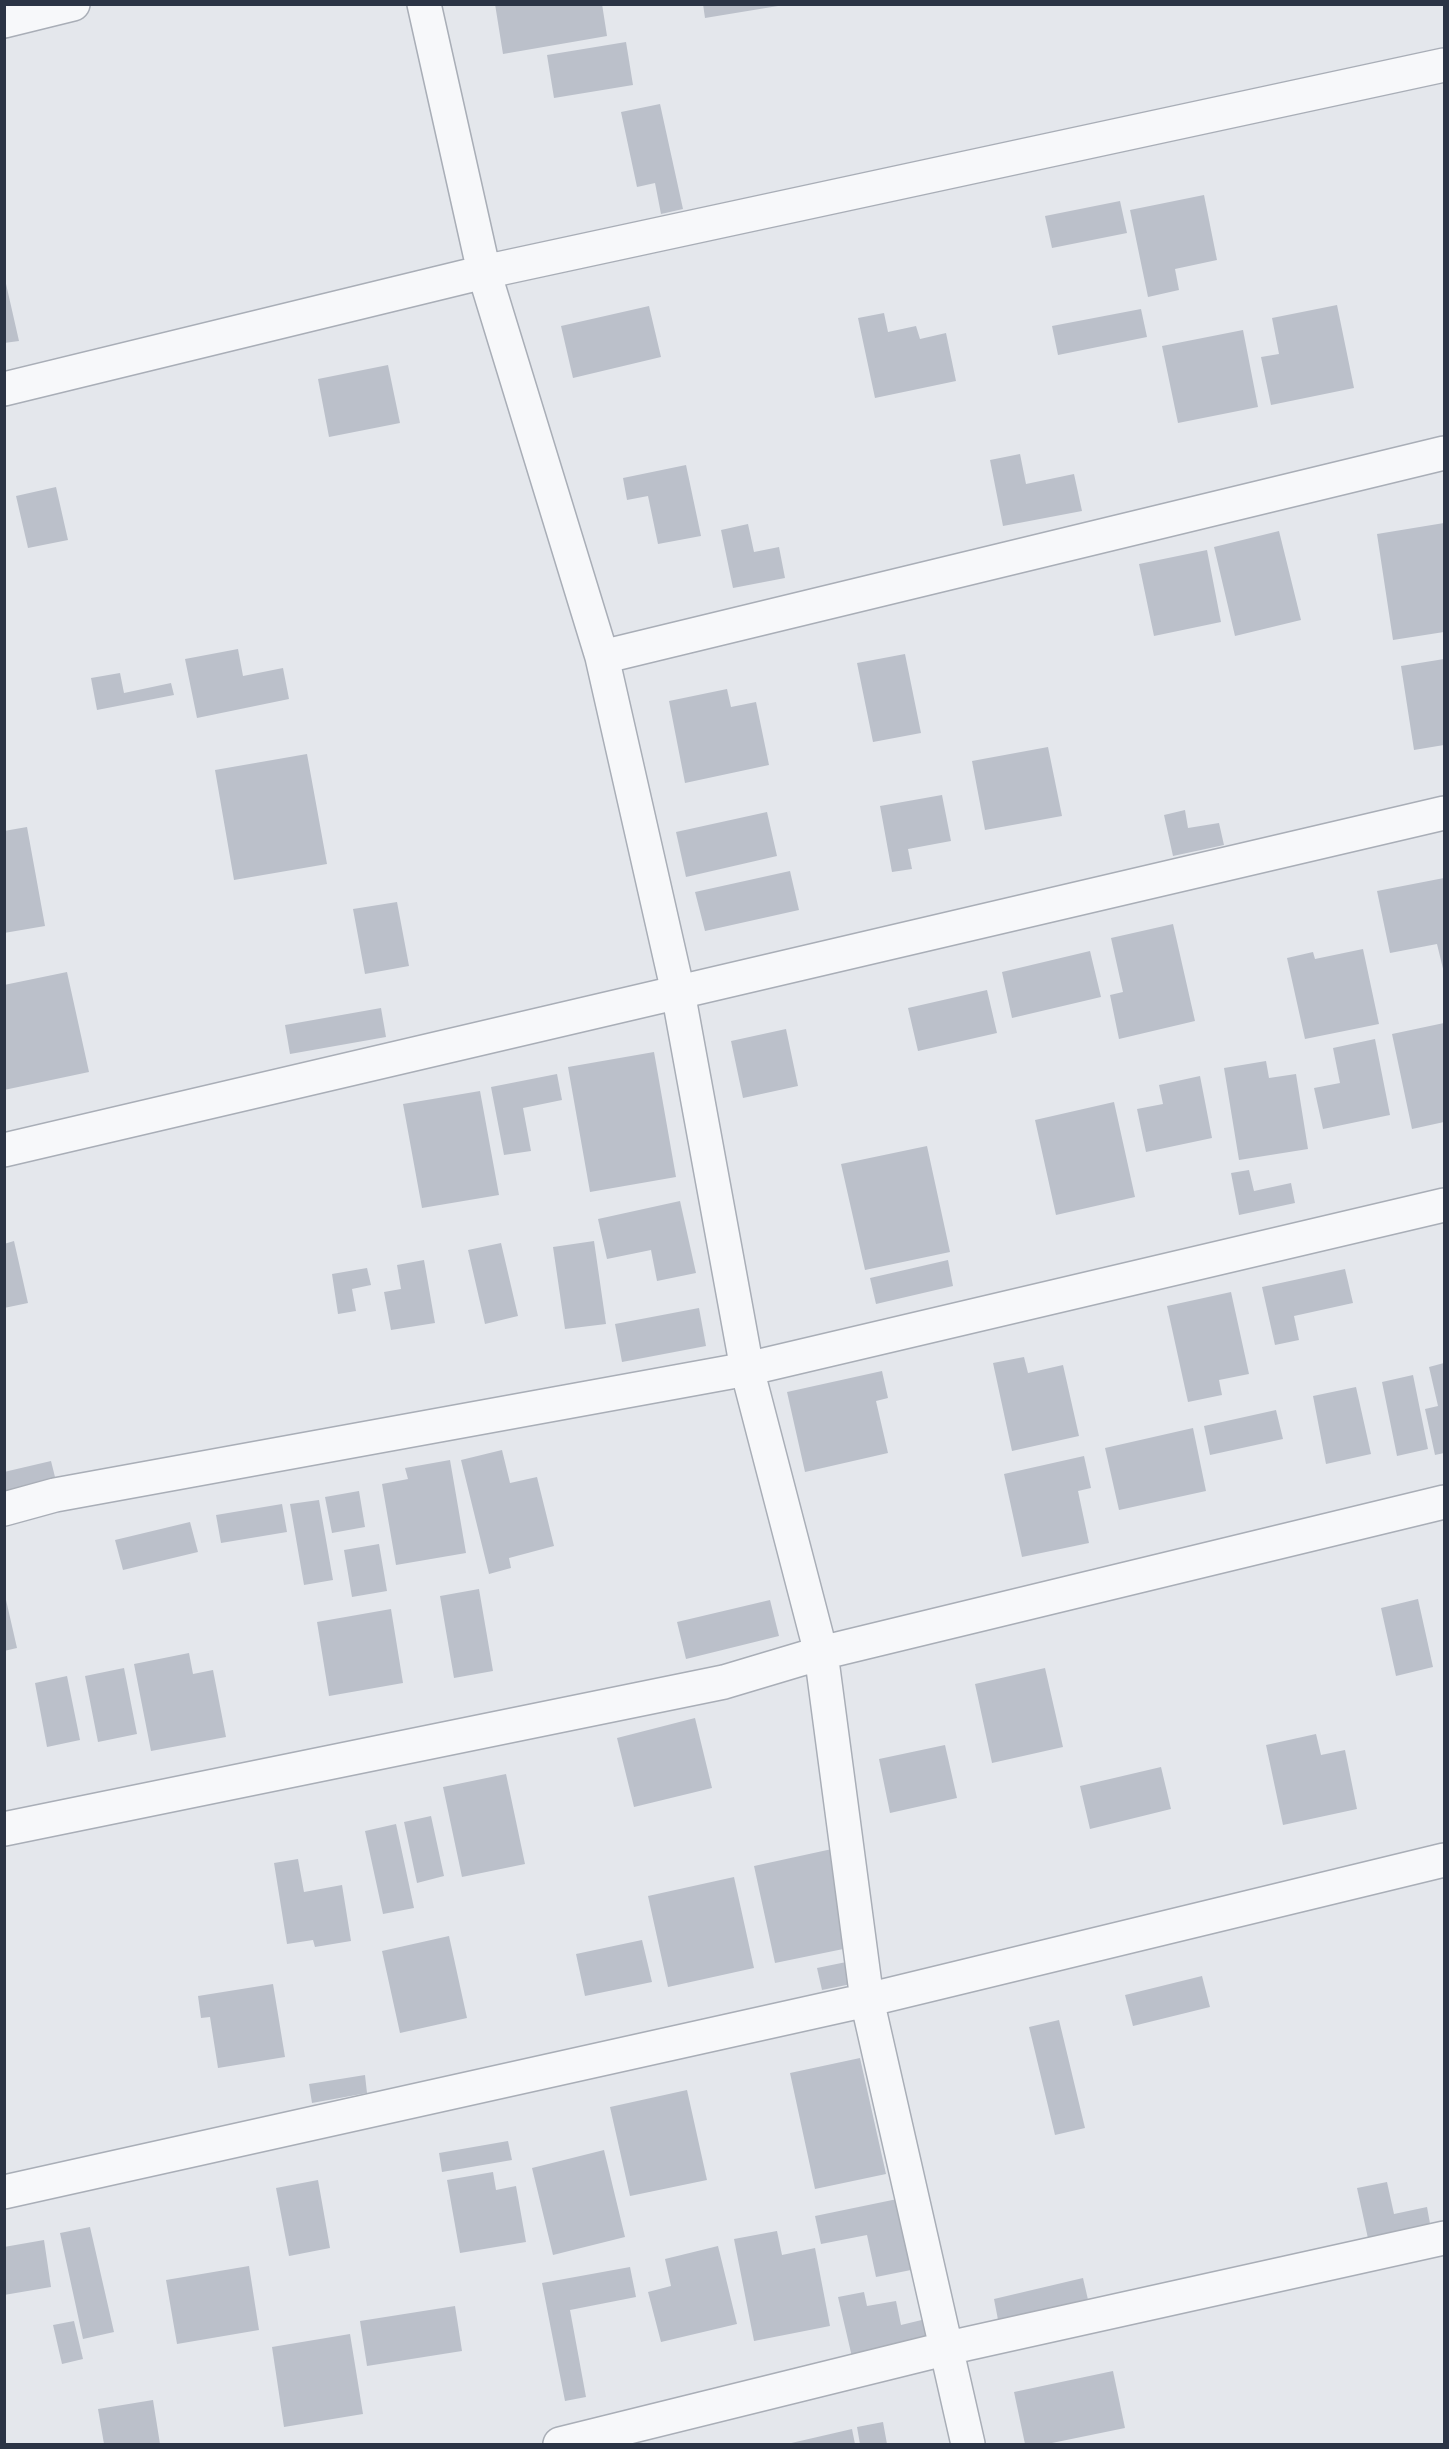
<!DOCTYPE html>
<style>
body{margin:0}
#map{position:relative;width:1449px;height:2449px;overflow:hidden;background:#e4e7ec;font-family:"Roboto Condensed",sans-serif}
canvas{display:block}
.frame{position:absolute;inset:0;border:6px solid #2b3445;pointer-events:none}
</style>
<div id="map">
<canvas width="1449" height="2449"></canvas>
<div class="frame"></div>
</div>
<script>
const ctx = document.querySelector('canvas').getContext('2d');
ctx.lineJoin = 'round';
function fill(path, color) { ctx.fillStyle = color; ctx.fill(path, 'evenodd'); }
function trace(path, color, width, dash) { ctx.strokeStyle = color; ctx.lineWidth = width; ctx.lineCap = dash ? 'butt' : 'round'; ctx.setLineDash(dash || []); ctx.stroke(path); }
fill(new Path2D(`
 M495 4H602L607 36 503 54Z
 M703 4H778V6L705 18Z
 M626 42 633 85 554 98 547 55Z
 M660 104 683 209 661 214 655 183 637 187 621 112Z
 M1204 195 1217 260 1175 269 1179 290 1148 297 1130 210Z
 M1120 201 1127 233 1052 248 1045 216Z
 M4 275 19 341 4 343Z
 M1337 305 1354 388 1271 405 1261 357 1279 354 1272 318Z
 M649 306 661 357 573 378 561 326Z
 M1141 309 1147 337 1058 355 1052 326Z
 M884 313 888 332 916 326 920 339 946 333 956 381 875 398 858 318Z
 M1243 330 1258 407 1178 423 1162 346Z
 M388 365 400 423 329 437 318 379Z
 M1020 454 1026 484 1074 474 1082 511 1003 526 990 460Z
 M686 465 701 536 658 544 648 496 627 500 623 478Z
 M56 487 68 540 28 548 16 496Z
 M1444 523V632L1393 640 1377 534Z
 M748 524 754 552 779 547 785 578 733 588 721 530Z
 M1279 531 1301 620 1235 636 1214 547Z
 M1207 550 1221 622 1154 636 1139 564Z
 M238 649 243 676 283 668 289 699 197 718 185 659Z
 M905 654 921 733 873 742 857 663Z
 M1444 659V745L1414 750 1401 666Z
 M120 673 124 693 171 683 174 695 97 710 91 678Z
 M727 689 731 707 756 702 769 765 685 783 669 701Z
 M1048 747 1062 816 985 830 972 761Z
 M307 754 327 864 234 880 215 770Z
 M942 795 951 841 908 849 912 869 892 872 880 806Z
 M1185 810 1188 828 1219 823 1224 845 1173 856 1164 815Z
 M767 812 777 856 686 877 676 832Z
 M27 827 45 926 4 933V831Z
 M790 871 799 910 705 931 695 892Z
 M1444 878V973L1437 944 1390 953 1377 891Z
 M397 902 409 966 365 974 353 909Z
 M1173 924 1195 1021 1119 1039 1110 995 1123 992 1111 938Z
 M1363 949 1379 1024 1305 1039 1287 958 1313 952 1315 959Z
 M1090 951 1101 997 1012 1018 1002 972Z
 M67 972 89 1072 4 1090V985Z
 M987 990 997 1033 918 1051 908 1008Z
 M381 1008 386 1037 290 1054 285 1025Z
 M1444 1023V1122L1412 1129 1392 1034Z
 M786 1029 798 1086 743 1098 731 1041Z
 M1375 1039 1390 1115 1323 1129 1314 1088 1340 1083 1333 1048Z
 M654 1052 676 1177 590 1192 568 1067Z
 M1266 1061 1269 1078 1296 1074 1308 1149 1239 1160 1224 1068Z
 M557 1074 562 1100 523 1108 531 1151 504 1155 491 1087Z
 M1200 1076 1212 1138 1146 1152 1137 1109 1163 1104 1159 1085Z
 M480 1091 499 1195 422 1208 403 1104Z
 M1114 1102 1135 1197 1056 1215 1035 1120Z
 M927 1146 950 1252 865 1270 841 1164Z
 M1249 1170 1254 1191 1291 1183 1295 1203 1239 1215 1231 1173Z
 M680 1201 696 1273 657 1281 651 1250 607 1259 598 1219Z
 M14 1241 28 1303 4 1308V1244Z
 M594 1241 606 1324 565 1329 553 1247Z
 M501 1243 518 1316 485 1324 468 1250Z
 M424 1260 435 1323 391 1330 384 1292 401 1289 397 1265Z
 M948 1260 953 1286 876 1304 870 1278Z
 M367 1268 371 1285 352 1289 356 1311 338 1314 332 1274Z
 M1345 1269 1353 1303 1294 1316 1299 1340 1275 1345 1262 1287Z
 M1231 1292 1249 1374 1219 1380 1222 1395 1188 1402 1167 1306Z
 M699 1308 706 1346 622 1362 615 1324Z
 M1024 1357 1028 1373 1063 1365 1079 1436 1012 1451 993 1363Z
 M1444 1363V1453L1435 1455 1425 1409 1438 1406 1429 1367Z
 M882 1371 888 1398 876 1401 888 1453 805 1472 787 1392Z
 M1413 1375 1428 1449 1397 1456 1382 1382Z
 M1356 1387 1371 1454 1326 1464 1313 1396Z
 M1276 1410 1283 1439 1210 1455 1204 1426Z
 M1193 1428 1206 1491 1119 1510 1105 1448Z
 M502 1450 510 1483 537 1477 554 1546 509 1558 511 1568 489 1574 461 1460Z
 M1084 1456 1091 1488 1078 1491 1089 1543 1022 1557 1004 1474Z
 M450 1460 466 1553 396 1565 382 1484 408 1479 405 1468Z
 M51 1461 57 1485 4 1498V1472Z
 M359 1491 365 1527 332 1533 325 1497Z
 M319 1500 333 1580 304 1585 290 1504Z
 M282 1504 287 1532 221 1543 216 1515Z
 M190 1522 198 1552 123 1570 115 1540Z
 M379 1544 387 1591 352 1597 344 1550Z
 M479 1589 493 1671 454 1678 440 1596Z
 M4 1591 17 1648 4 1651Z
 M1418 1599 1433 1667 1396 1676 1381 1608Z
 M770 1600 779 1636 686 1659 677 1622Z
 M391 1609 403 1683 329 1696 317 1622Z
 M189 1653 193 1674 213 1670 226 1737 151 1751 134 1664Z
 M124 1668 137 1734 98 1742 85 1676Z
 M1045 1668 1063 1747 992 1763 975 1684Z
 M67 1676 80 1740 47 1747 35 1683Z
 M695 1718 712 1788 634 1807 617 1738Z
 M1316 1734 1321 1755 1345 1750 1357 1809 1283 1825 1266 1745Z
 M945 1745 957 1798 890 1813 879 1759Z
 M1161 1767 1171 1809 1090 1829 1080 1786Z
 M506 1774 525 1864 462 1877 443 1787Z
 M431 1816 444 1876 417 1883 404 1822Z
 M396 1824 414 1908 383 1914 365 1831Z
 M832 1849 853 1947 775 1963 754 1866Z
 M298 1859 304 1892 342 1885 351 1941 315 1947 313 1940 287 1944 274 1863Z
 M734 1877 754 1968 668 1987 648 1896Z
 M449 1936 467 2018 400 2033 382 1951Z
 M642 1940 652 1982 585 1996 576 1954Z
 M856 1960 861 1982 822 1990 817 1968Z
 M1202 1976 1210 2007 1133 2026 1125 1995Z
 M273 1984 285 2057 218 2068 210 2017 201 2018 198 1996Z
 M1059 2020 1085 2128 1055 2135 1029 2027Z
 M860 2058 886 2174 815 2189 790 2073Z
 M365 2075 367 2093 312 2103 309 2084Z
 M687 2090 707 2180 630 2196 610 2107Z
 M508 2141 512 2160 442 2172 439 2153Z
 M604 2150 625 2237 553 2255 532 2168Z
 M493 2172 496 2190 516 2186 526 2242 460 2253 447 2180Z
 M318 2180 330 2248 289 2256 276 2188Z
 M1387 2182 1394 2214 1427 2207 1431 2229 1369 2243 1357 2188Z
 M907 2197 921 2268 876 2277 867 2235 821 2244 815 2216Z
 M90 2227 114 2332 83 2339 60 2233Z
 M777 2231 782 2255 815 2248 830 2326 754 2341 734 2239Z
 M44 2240 51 2287 4 2295V2247Z
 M718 2246 737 2324 661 2342 648 2292 671 2286 665 2259Z
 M249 2266 259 2330 177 2344 166 2280Z
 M630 2267 636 2297 570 2310 586 2397 565 2401 542 2283Z
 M1083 2278 1089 2304 999 2325 994 2299Z
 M864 2292 867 2306 896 2301 901 2325 934 2317 938 2337 852 2357 838 2297Z
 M455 2306 462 2351 367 2366 360 2321Z
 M74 2321 83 2359 62 2364 53 2325Z
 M350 2334 363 2414 284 2427 272 2347Z
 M1113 2371 1125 2428 1047 2444H1025L1014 2392Z
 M153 2400 160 2444H104L98 2409Z
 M883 2422 887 2444H860L857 2427Z
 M852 2429 855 2444H787Z`), '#bbc0ca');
const minor = new Path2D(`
 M424 4 484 272 602 657 678 992 747 1369 821 1653 867 2000 968 2444
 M4 21 73 4
 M4 389 484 272 1444 65
 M602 657 1444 453
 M4 1150 1444 813
 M4 1509 55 1495 747 1369 1444 1205
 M4 1829 724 1682 821 1653 1444 1502
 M4 2192 867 2000 1444 1860
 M560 2444 948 2348 1444 2238`);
trace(minor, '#a9aeb7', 36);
trace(minor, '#f7f8fa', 33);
</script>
